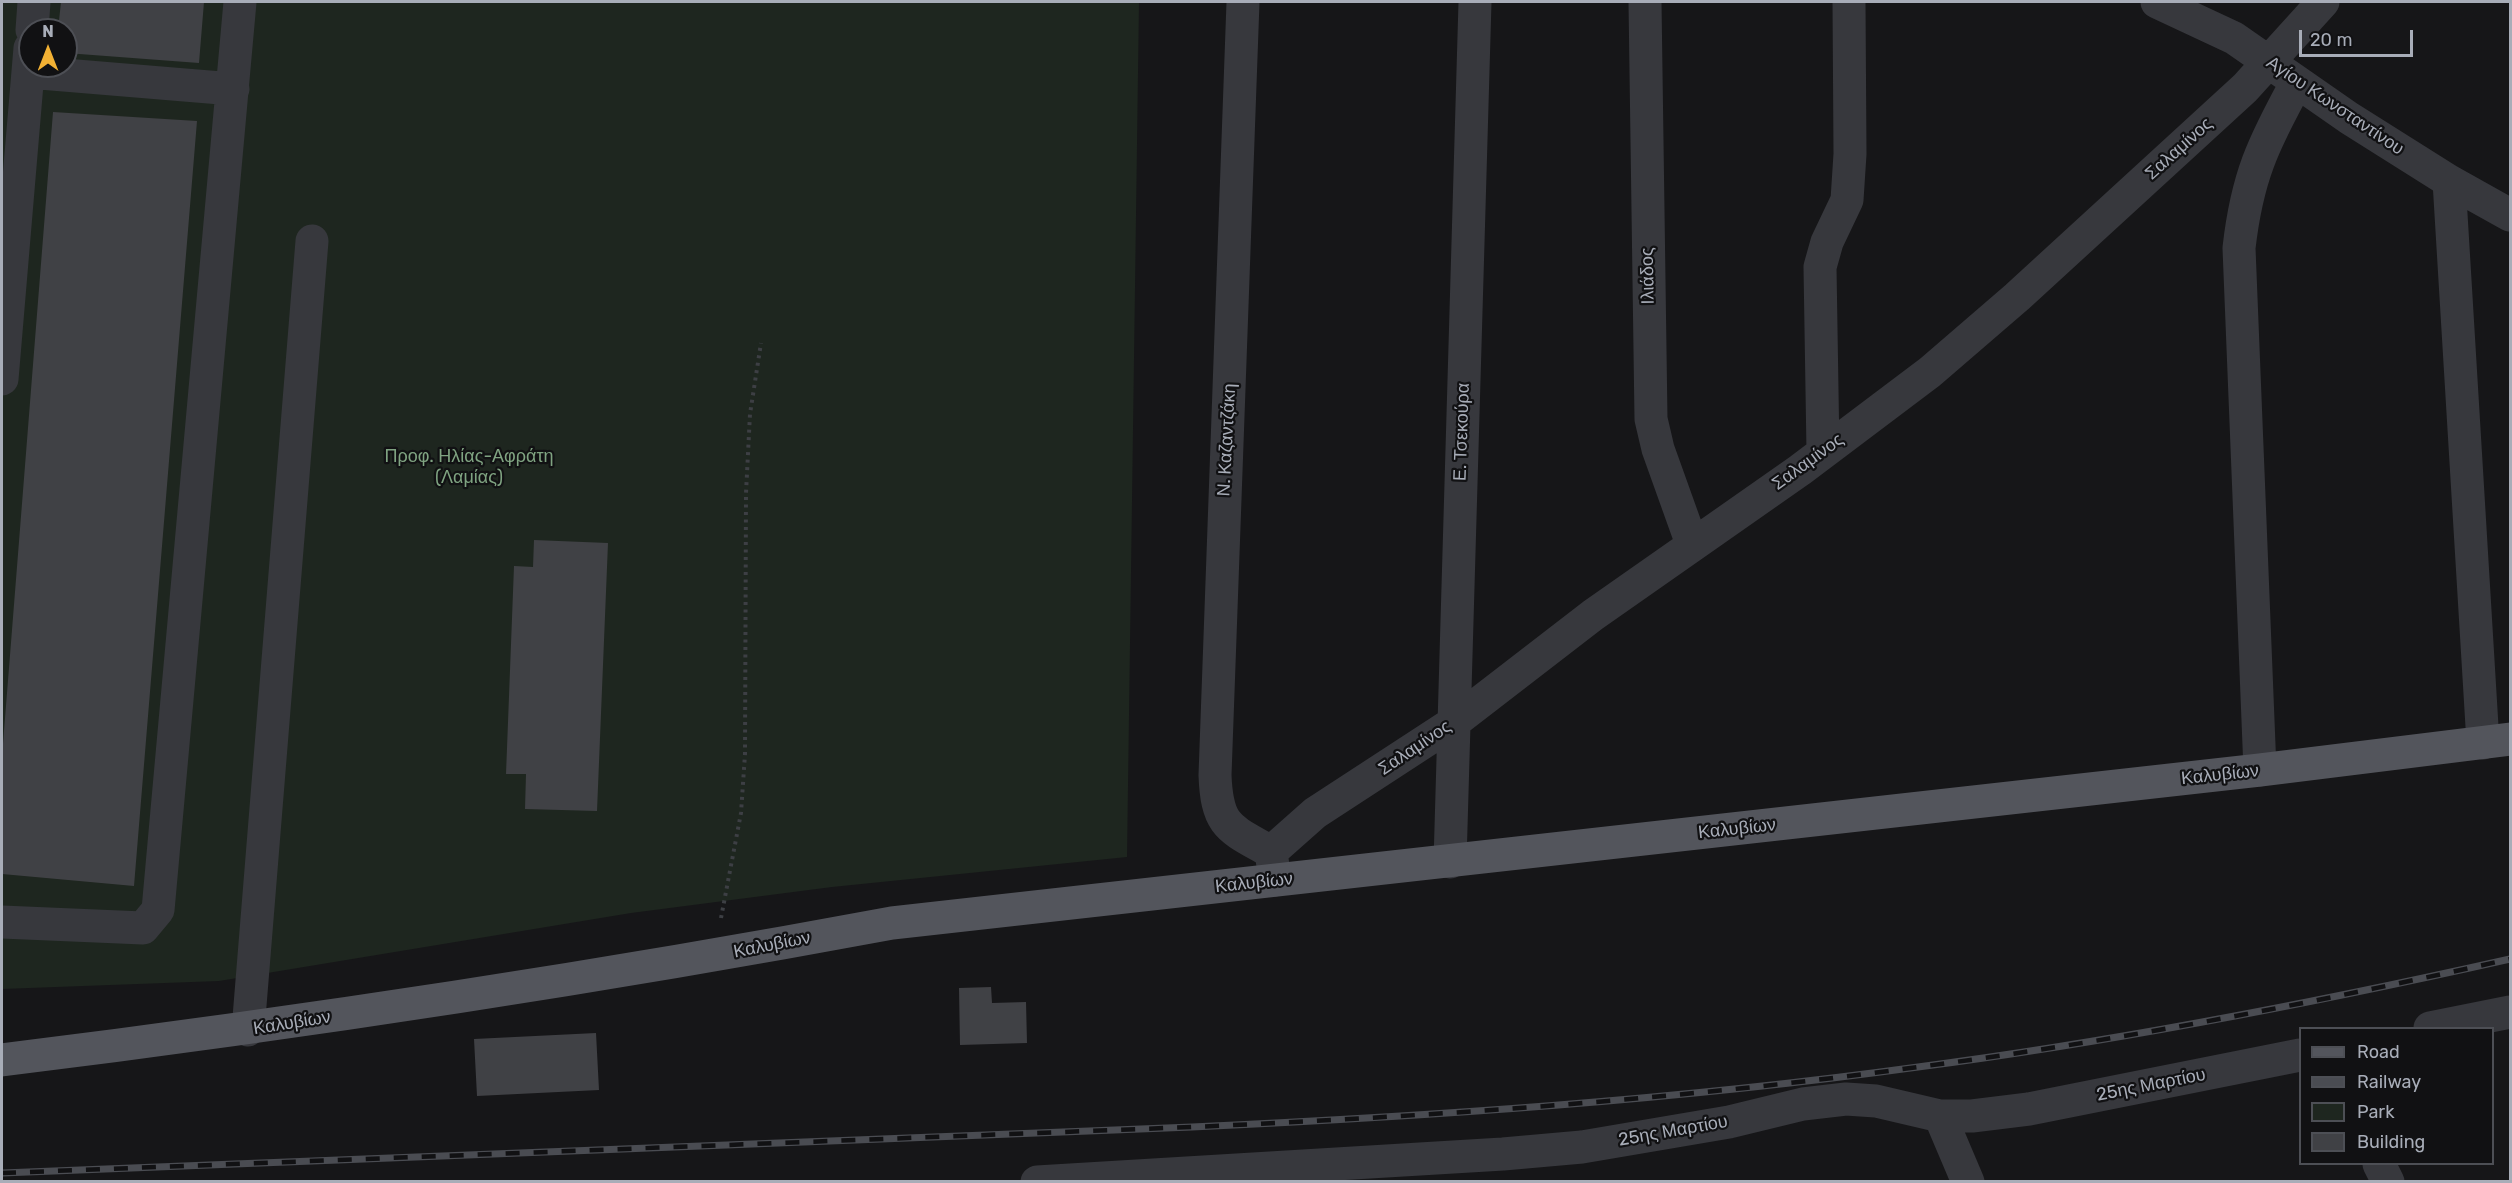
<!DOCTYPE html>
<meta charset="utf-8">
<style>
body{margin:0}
#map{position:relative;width:2512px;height:1183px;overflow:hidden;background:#161618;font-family:Rubik,sans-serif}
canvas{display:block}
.frame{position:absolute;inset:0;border:3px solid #a8adb8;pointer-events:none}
.legend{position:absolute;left:2299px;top:1027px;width:195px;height:138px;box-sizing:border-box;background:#111113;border:2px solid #4d4f55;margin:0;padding:8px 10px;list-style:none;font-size:18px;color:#a8adb8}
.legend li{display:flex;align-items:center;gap:12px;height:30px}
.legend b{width:30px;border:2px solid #4d4f55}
.north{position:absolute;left:18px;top:18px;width:60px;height:60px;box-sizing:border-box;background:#111113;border:2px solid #4d4f55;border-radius:50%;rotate:0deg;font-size:16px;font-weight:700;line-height:24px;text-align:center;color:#a8adb8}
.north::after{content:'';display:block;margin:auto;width:21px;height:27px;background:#f2b134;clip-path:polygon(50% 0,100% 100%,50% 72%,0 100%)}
.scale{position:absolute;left:2299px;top:30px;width:114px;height:27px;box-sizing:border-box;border:3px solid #a8adb8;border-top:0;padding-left:8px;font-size:18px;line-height:21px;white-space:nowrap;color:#a8adb8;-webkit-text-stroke:4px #111113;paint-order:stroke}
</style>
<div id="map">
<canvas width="2512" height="1183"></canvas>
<div class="frame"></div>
<ul class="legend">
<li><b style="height:8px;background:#53555c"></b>Road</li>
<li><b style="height:8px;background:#4a4c52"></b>Railway</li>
<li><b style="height:16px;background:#1e261f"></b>Park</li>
<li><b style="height:16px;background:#404145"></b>Building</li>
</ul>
<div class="north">N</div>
<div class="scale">20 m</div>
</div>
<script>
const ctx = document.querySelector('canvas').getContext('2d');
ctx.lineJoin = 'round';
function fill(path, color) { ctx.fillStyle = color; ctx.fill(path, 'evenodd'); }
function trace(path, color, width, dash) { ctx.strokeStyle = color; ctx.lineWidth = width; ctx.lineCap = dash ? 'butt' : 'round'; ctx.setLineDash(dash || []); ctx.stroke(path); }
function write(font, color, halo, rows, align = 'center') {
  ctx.font = font + ' Rubik,sans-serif'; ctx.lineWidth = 4.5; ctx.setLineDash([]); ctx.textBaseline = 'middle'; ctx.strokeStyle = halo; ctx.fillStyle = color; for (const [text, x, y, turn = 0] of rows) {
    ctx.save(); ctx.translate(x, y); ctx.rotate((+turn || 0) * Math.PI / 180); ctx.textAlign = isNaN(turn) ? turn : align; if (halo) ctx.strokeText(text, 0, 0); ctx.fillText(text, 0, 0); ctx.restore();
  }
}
fill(new Path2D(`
 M2 2H1139L1127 857 832 887 631 913 219 981 2 989ZM30 30H66V66H30Z`), '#1e261f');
fill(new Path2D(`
 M61 2H204L199 63 66 53V30H58Z
 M53 112 197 121 134 886 2 874V756Z
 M534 540 608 543 597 811 525 809 526 774H506L514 566 533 567Z
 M991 987 992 1003 1026 1002 1027 1043 960 1045 959 988Z
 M596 1033 599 1090 477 1096 474 1039Z`), '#404145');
trace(new Path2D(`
 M721 918 741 813 745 754 746 493 750 414 761 343`), '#3d3f44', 4, [3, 4.5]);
trace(new Path2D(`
 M1243 2 1215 775C1217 827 1229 828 1271 852
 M1645 2 1651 419 1658 449 1692 544
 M2157 2 2234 38 2349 118 2449 181 2510 215
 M32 30 34 2
 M28 72 233 89
 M2449 181 2483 743
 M2 379 30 48
 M1823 452 1820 267 1827 242 1847 200 1850 154 1849 2
 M2260 770 2239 248C2247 177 2263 144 2297 82
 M1450 862 1475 2
 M1275 880 1271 852 1315 813 1453 723 1593 615 1800 470 1930 372 2017 297 2245 88 2323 2
 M2 922 143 928 158 910 240 2
 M2430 1028 2510 1012
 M248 1030 312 241
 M1940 1116 1968 1182
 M2379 1164 2388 1182
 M1037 1182 1503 1154 1582 1147 1729 1122 1803 1104 1846 1099 1876 1101 1940 1116H1972L2029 1109 2300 1055`), '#37383d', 33);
trace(new Path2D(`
 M2 1060C300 1023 597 978 892 923L2260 770 2510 739`), '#53555c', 33);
const rail = new Path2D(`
 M2 1173 1192 1127C1434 1116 1677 1100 1918 1067 2118 1041 2314 1003 2510 959`);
trace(rail, '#4a4c52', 7);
trace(rail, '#111113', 4.5, [14]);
write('18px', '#a8adb8', '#111113', [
 ["Αγίου Κωνσταντίνου",2335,106,34],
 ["Σαλαμίνος",2179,149,-42],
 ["Ιλιάδος",1648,276,-91],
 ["Ε. Τσεκούρα",1462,432,-88],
 ["Ν. Καζαντζάκη",1227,440,-87],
 ["Σαλαμίνος",1808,462,-36],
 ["Σαλαμίνος",1415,748,-34],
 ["Καλυβίων",2220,775,-6],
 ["Καλυβίων",1737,829,-6],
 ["Καλυβίων",1254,883,-6],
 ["Καλυβίων",772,945,-11],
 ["Καλυβίων",292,1023,-9],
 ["25ης Μαρτίου",2151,1085,-11],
 ["25ης Μαρτίου",1673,1131,-10]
]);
write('18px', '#7fa381', '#111113', [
 ["Προφ. Ηλίας-Αφράτη",469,457],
 ["(Λαμίας)",469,478]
]);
</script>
